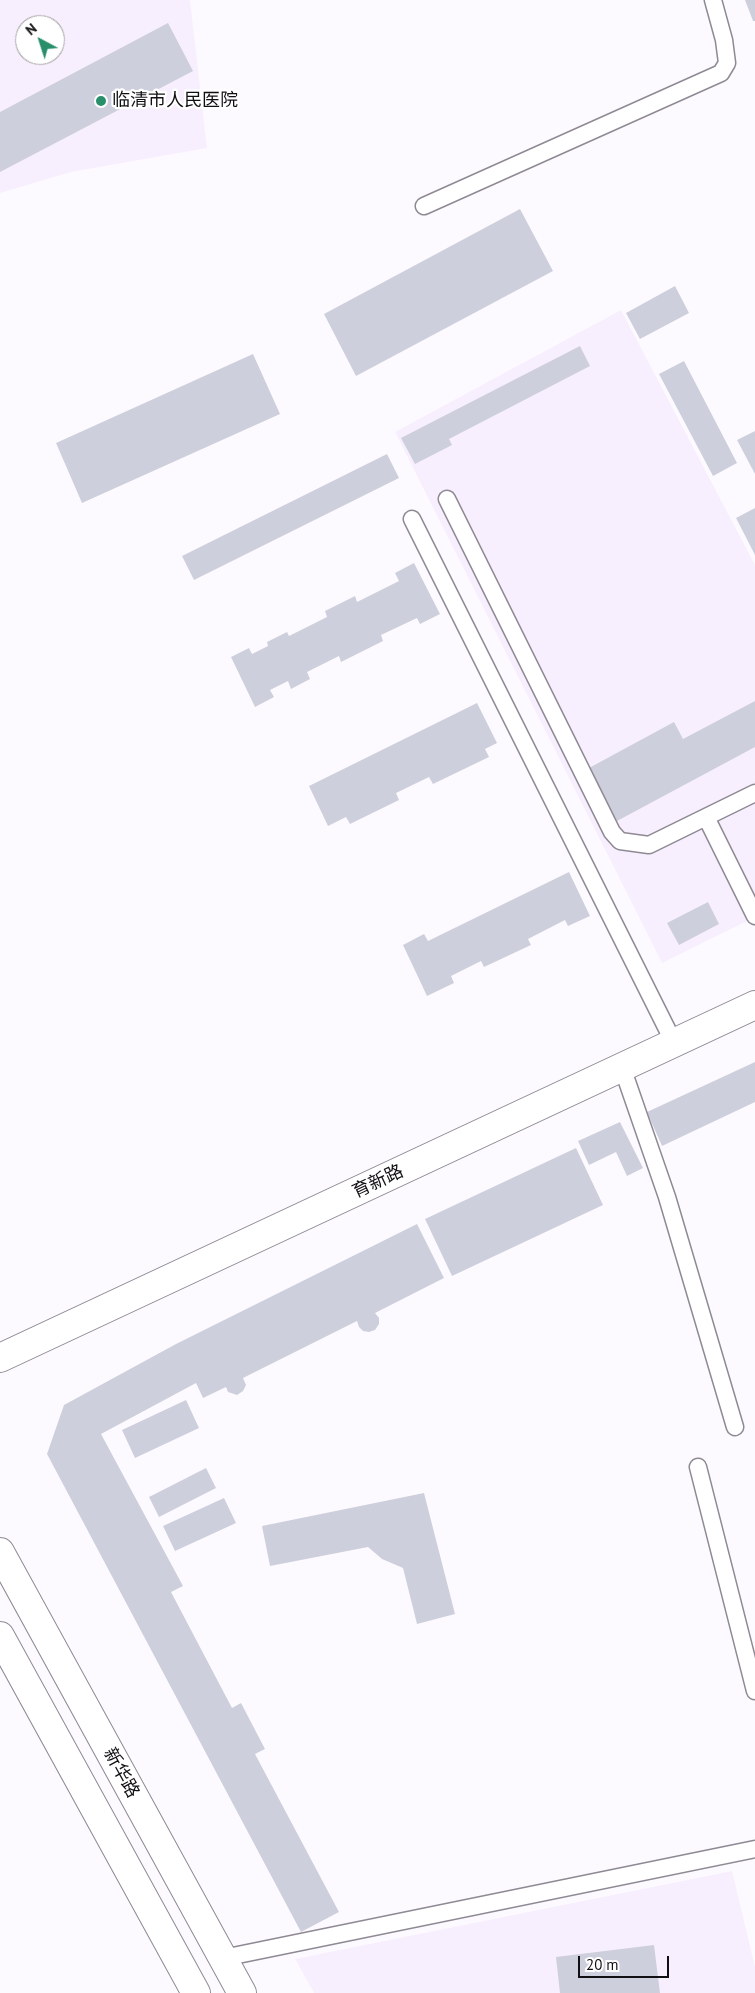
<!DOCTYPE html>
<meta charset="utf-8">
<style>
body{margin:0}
#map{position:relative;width:755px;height:1993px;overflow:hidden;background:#fdfaff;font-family:"PT Sans",sans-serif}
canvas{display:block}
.north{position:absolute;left:15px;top:15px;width:50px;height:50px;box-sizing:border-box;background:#fff;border:1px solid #a09fa0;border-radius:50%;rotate:320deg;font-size:14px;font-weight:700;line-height:20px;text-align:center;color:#110f12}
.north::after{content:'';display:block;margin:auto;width:18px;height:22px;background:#298f6b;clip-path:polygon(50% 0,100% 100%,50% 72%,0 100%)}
.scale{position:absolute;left:578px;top:1956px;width:91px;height:22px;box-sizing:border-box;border:2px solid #110f12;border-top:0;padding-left:6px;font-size:15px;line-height:18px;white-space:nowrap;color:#110f12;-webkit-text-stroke:4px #fff;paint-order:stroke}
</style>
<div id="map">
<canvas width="755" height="1993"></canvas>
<div class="north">N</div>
<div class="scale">20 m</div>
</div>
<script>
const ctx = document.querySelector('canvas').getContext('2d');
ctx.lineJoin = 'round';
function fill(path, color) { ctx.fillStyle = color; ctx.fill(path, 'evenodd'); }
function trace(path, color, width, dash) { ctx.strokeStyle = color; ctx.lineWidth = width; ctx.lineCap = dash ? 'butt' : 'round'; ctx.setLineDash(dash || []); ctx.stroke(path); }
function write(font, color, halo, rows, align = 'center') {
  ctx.font = font + ' "PT Sans","Noto Sans SC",sans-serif'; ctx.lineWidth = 4.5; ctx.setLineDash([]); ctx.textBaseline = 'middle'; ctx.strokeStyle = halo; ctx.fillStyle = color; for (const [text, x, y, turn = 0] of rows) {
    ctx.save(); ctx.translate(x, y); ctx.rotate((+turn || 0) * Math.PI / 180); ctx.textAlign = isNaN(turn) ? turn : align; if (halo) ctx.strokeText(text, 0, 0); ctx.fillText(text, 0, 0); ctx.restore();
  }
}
fill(new Path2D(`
 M0 0H190L207 148 71 172 0 193ZM25 25H55V55H25Z
 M621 310 755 565V917L662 963 395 432Z
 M732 1871 755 1967V1993H314L295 1959Z`), '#f8effe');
fill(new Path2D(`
 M745 0H755V21H753Z
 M168 23 193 71 0 172V112Z
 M520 209 553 271 356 376 324 314Z
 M675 286 689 313 640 339 626 313Z
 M580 346 590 366 449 439 452 445 415 464 401 438Z
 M253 354 280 414 82 503 56 443Z
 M684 361 737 463 713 476 659 374Z
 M755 431V474L737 440Z
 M387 454 399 478 194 580 182 556Z
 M755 508V555L736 518Z
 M414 563 440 614 420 624 417 618 381 635 383 641 341 662 339 656 307 672 310 679 291 689 288 681 270 690 274 697 255 707 231 657 249 648 252 654 268 646 267 642 287 632 289 636 327 617 325 611 355 596 357 602 399 581 395 573Z
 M755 701V747L617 821 589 768 674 722 683 739Z
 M477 703 497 743 485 749 489 757 433 784 429 777 396 793 399 800 350 824 346 817 328 826 309 786Z
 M569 872 590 916 568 926 565 920 528 939 531 945 484 967 481 961 451 976 454 983 427 996 403 945 424 934 428 941Z
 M708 902 719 924 679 945 667 923Z
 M755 1062V1102L662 1146 647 1112Z
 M620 1122 643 1168 627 1176 616 1152 589 1165 578 1141Z
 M576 1148 603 1205 452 1276 425 1219Z
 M417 1224 444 1278 375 1313 379 1318V1324L375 1330 369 1332 363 1331 359 1327 357 1321 243 1378 246 1385 243 1391 237 1395 228 1392 226 1387 203 1398 196 1383 101 1434 183 1586 171 1592 232 1708 241 1703 265 1749 255 1754 339 1912 301 1932 47 1454 64 1405 176 1344Z
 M186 1400 199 1428 135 1458 122 1430Z
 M206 1468 216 1488 159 1517 149 1497Z
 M424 1493 455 1614 417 1624 403 1568 382 1559 368 1547 270 1566 262 1526Z
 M224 1498 236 1523 175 1551 163 1526Z
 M654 1945 660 1993H560L556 1957Z`), '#cecfdc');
const lane = new Path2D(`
 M424 206 721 73 727 63 724 40 713 0
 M447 499 612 832 620 841 649 845 755 793
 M412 519 674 1043
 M706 817 755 916
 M622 1067 667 1197 735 1427
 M698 1467 755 1691
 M223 1958 755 1849`);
const secondary = new Path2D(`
 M0 1358 755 1005
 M0 1552 242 1993
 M0 1636 196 1993`);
trace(lane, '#8f8994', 19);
trace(secondary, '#8f8994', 30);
trace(lane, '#fff', 16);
trace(secondary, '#fff', 28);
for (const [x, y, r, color] of [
 [101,101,6,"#298f6b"]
]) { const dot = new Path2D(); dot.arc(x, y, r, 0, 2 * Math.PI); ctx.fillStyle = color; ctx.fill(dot); trace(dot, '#fff', 2); }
write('18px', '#110f12', '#fff', [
 ["临清市人民医院",112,101]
], 'left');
write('18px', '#110f12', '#fff', [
 ["育新路",378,1182,-25],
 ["新华路",121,1773,61]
]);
</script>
